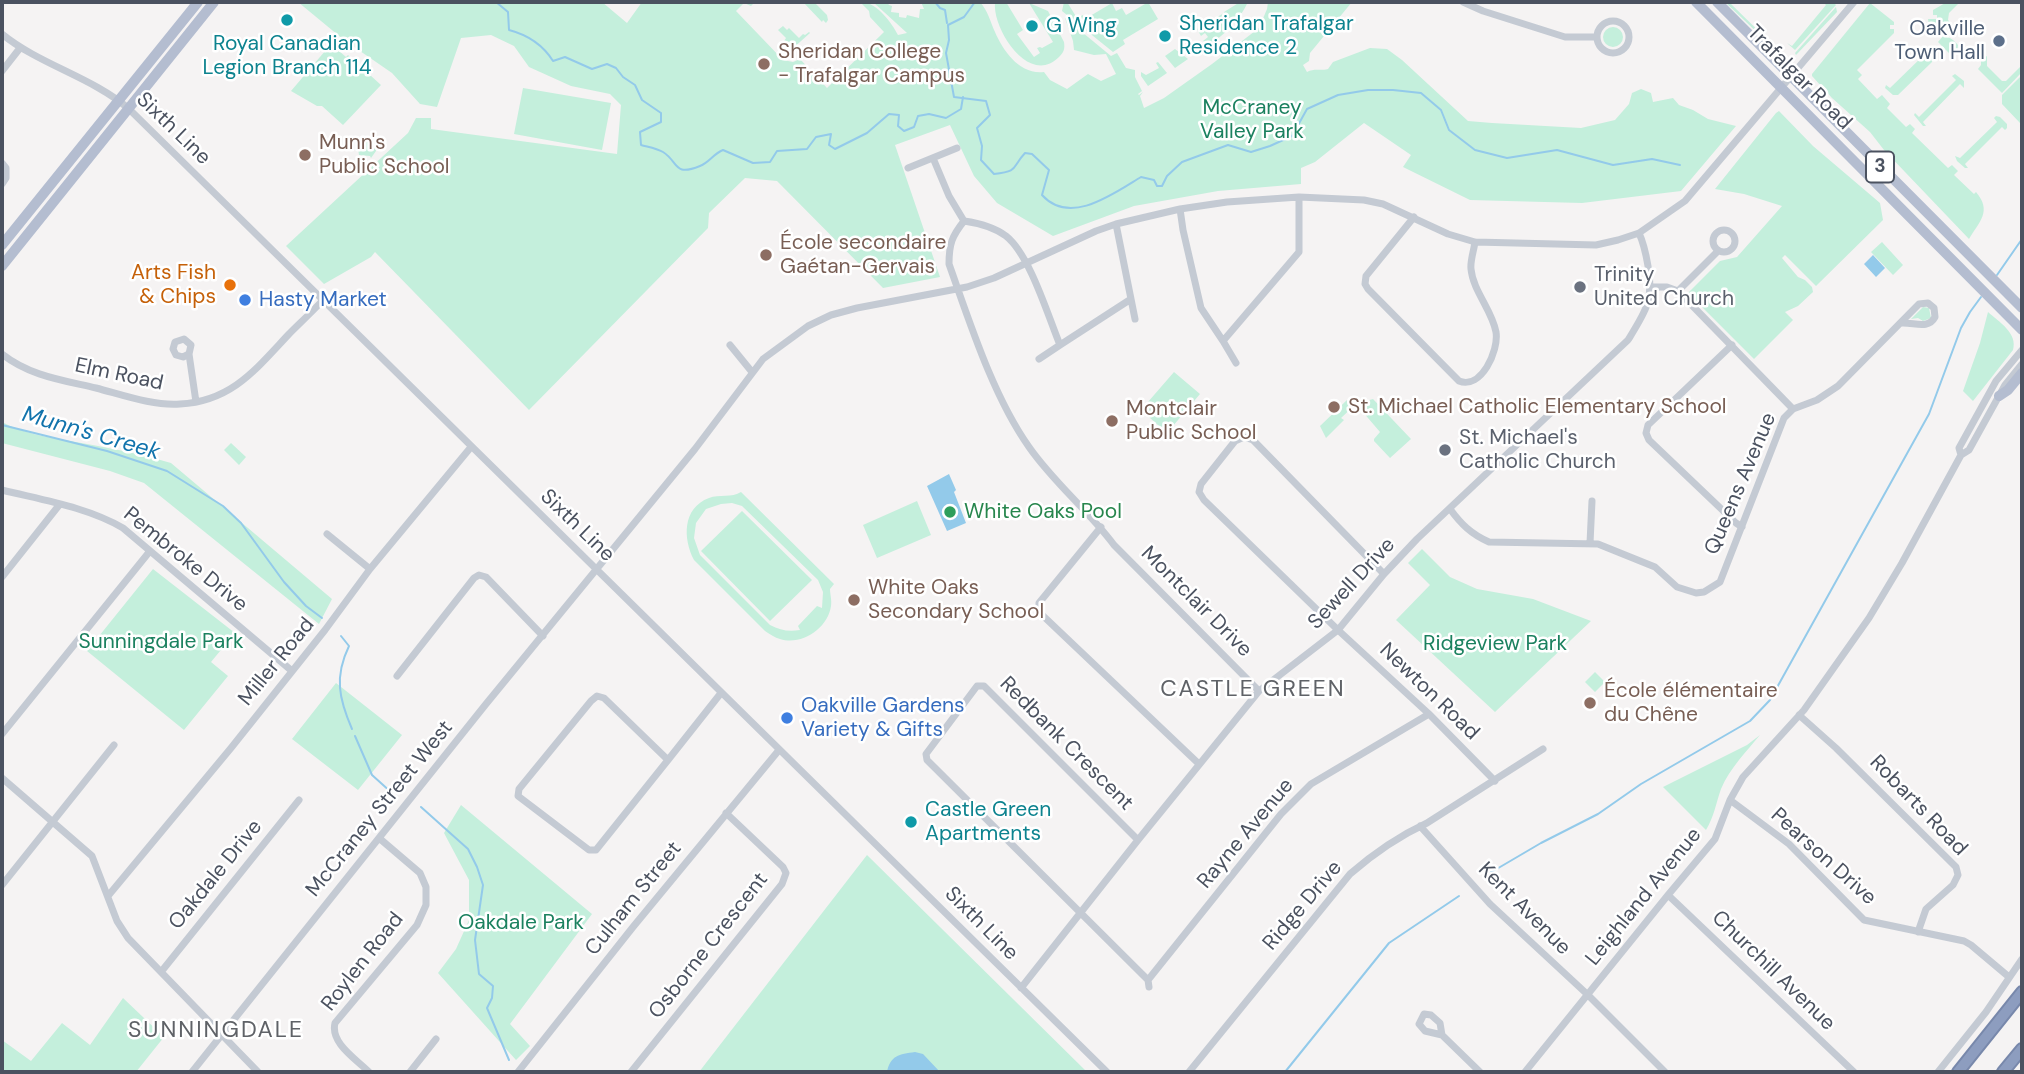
<!DOCTYPE html>
<meta charset="utf-8">
<style>
body{margin:0}
#map{position:relative;width:2024px;height:1074px;overflow:hidden;background:#f5f3f3;font-family:"DM Sans",sans-serif}
canvas{display:block}
.frame{position:absolute;inset:0;border:4px solid #4b5260;pointer-events:none}
</style>
<div id="map">
<canvas width="2024" height="1074"></canvas>
<div class="frame"></div>
</div>
<script>
const ctx = document.querySelector('canvas').getContext('2d');
ctx.lineJoin = 'round';
function fill(path, color) { ctx.fillStyle = color; ctx.fill(path, 'evenodd'); }
function trace(path, color, width, dash) { ctx.strokeStyle = color; ctx.lineWidth = width; ctx.lineCap = dash ? 'butt' : 'round'; ctx.setLineDash(dash || []); ctx.stroke(path); }
function write(font, color, halo, rows, align = 'center') {
  ctx.font = font + ' "DM Sans",sans-serif'; ctx.lineWidth = 5; ctx.setLineDash([]); ctx.textBaseline = 'middle'; ctx.strokeStyle = halo; ctx.fillStyle = color; for (const [text, x, y, turn = 0] of rows) {
    ctx.save(); ctx.translate(x, y); ctx.rotate((+turn || 0) * Math.PI / 180); ctx.textAlign = isNaN(turn) ? turn : align; if (halo) ctx.strokeText(text, 0, 0); ctx.fillText(text, 0, 0); ctx.restore();
  }
}
fill(new Path2D(`
 M298 2H602L627 23 642 2H755L751 6 744 3 736 11 783 60 793 62 800 59 827 88 884 32 870 17 869 11 861 3 863 2C877 3 892 23 898 35L907 33 873 2H887L889 5 892 6 891 12 899 13V17L906 18 907 15 919 18 920 9H924L921 2H980C988 11 990 21 995 32 1003 51 1020 75 1044 72L1050 80 1067 89 1088 74 1101 81 1116 74 1106 54 1094 55 1074 50 1073 41 1065 18 1111 56 1117 53 1126 68 1135 70V77L1142 91 1138 94 1139 95 1143 92 1140 96 1144 108 1164 98 1212 64 1259 28 1267 9 1268 2H1352L1310 53 1309 61 1303 65 1307 72C1314 68 1320 71 1328 69L1333 62 1370 48 1387 49 1402 60 1468 121 1492 123 1581 128 1615 120 1629 104 1632 93 1641 89 1651 93 1653 102 1673 98 1679 105 1693 110 1708 119 1736 126 1681 191 1582 203 1470 200 1403 167 1411 155 1364 123 1315 162 1301 168V184L1218 191 1134 206 1053 236 997 203 974 176 950 125 895 145 940 277 883 288 777 181 745 178 709 213 708 228 529 410 375 252 371 257 324 284 286 246 408 133 416 118H431V129L617 154 621 105 610 94 571 86 529 67 514 46 491 35 461 38 437 107 420 104 392 73 344 40Z
 M803 2H814L827 15 828 20 826 23 823 20 822 22Z
 M995 2H1006L1023 30 1017 34 1034 57 1040 53 1037 48 1040 47 1042 48 1053 42 1029 3 1048 11 1064 42C1065 49 1064 52 1059 57 1029 87 992 29 995 2Z
 M1064 2H1067L1077 18 1083 15 1085 19 1112 3 1116 11 1122 8 1126 15 1145 4 1144 2H1148L1158 19 1123 40 1125 44 1113 52 1062 11Z
 M1240 2H1248C1239 21 1226 33 1209 45L1203 41 1208 37 1205 33 1201 36 1197 29 1224 13V12Z
 M1725 2H1729L1783 55V57Z
 M1823 2H1833L1836 5 1795 50 1787 43 1792 46 1826 5Z
 M1947 2H1960L1949 13 1948 20 1954 26H1932L1929 25 1928 19H1937V15H1933V10Z
 M1870 3 1894 22V25H1890V29H1894V33L1857 70 1862 75 1858 79 1877 99 1882 95 1890 104 1887 108 1906 127 1910 124 1915 129 1912 133 1948 168 1952 165 1958 171 1954 175 1974 194 1976 192C1992 211 1980 221 1969 239L1884 150 1870 132 1832 98 1812 76V74Z
 M1836 7 1837 12 1796 55 1795 53Z
 M783 26 787 30 789 28 799 38 803 34 805 35 809 32 810 33 791 50 795 56 788 55 782 50 786 46 784 41 786 38 778 30Z
 M1603 37a10 10 0 1 1 20 0a10 10 0 1 1-20 0Z
 M1943 36C1950 37 1954 40 1958 45L1957 53 1950 54 1938 42Z
 M331 44 346 57 348 55 381 85 343 125 322 106H317L291 91Z
 M1175 49 1188 59 1175 68 1165 56Z
 M1928 51 1933 54 1932 62 1898 95H1893L1885 88 1886 85 1890 88Z
 M1987 56V66L2002 81H2006L2022 65V72L2002 93 1978 69 1981 65V60Z
 M1158 62 1167 73 1148 86 1141 76V72L1146 75 1159 68 1156 63Z
 M1955 74 1964 81V88L1960 84 1923 122 1926 126H1923L1914 115 1915 113 1919 117 1956 80 1952 76Z
 M2022 75V121L2020 123 2002 104V95Z
 M523 88 611 103 602 150 514 134Z
 M1779 111 1813 146 1880 203 1883 220 1816 286 1785 255 1782 258 1798 277 1805 280 1812 287 1813 292 1798 306 1785 312 1793 320 1754 359 1688 293 1720 261 1737 257 1782 206 1744 194 1715 189 1776 113Z
 M1996 116 2000 117 2007 124V128L2005 130 2002 127 1965 164 1968 168H1965L1957 161 1955 156 1960 158 1997 122 1994 118Z
 M357 141 372 142 376 144V151L371 158 370 156 359 155Z
 M1882 242 1903 265 1893 275 1871 252Z
 M1923 307 1929 308 1931 318 1923 321 1918 318 1911 319Z
 M1988 312C1999 322 2018 333 2013 350L1973 401 1963 391 1980 343Z
 M1174 372 1200 394 1167 433 1141 410Z
 M1373 399 1411 439 1390 458 1374 441V439L1380 432 1356 404 1341 418 1344 420 1326 438 1320 426 1347 400 1366 401Z
 M2 422C22 433 47 437 70 441 104 447 138 453 171 463L332 599 319 624 144 483 110 471 2 443Z
 M231 443 246 457 239 465 224 450Z
 M741 492 834 584 830 589C830 594 832 600 831 606 828 628 802 646 780 639 775 638 770 634 765 631L694 560C683 539 682 508 709 498 719 494 732 498 741 492ZM732 503 742 506 818 580 823 592 822 608 817 606 798 626 800 630C788 632 780 630 770 625L700 555 694 538 696 523 706 509 721 504Z
 M917 501 931 535 877 558 863 525Z
 M742 511 812 580 770 621 701 551Z
 M1422 549 1450 577 1477 589 1533 599 1591 621 1495 712 1396 620 1430 585 1408 563Z
 M153 569 235 633 211 662 228 676 184 730 87 651Z
 M1595 672 1605 682 1595 692 1585 682Z
 M336 683 402 735 358 790 292 739Z
 M1760 735C1746 752 1730 768 1721 789 1716 803 1714 817 1706 830L1663 787 1747 745Z
 M461 805 592 914 510 1024 530 1046 516 1060 438 973 456 949 469 920V880L444 833Z
 M867 855 1087 1072H699Z
 M123 998 164 1037 136 1072H2V1040L31 1061 62 1023 90 1045Z`), '#c4efdc');
fill(new Path2D(`
 M1873 255 1885 268 1876 277 1864 264Z
 M949 474 956 490 954 492 966 523 947 531 927 486Z
 M915 1052 923 1054 940 1072H887C890 1056 899 1054 915 1052Z`), '#93caea');
trace(new Path2D(`
 M496 2 508 12 509 30C528 35 543 45 553 61L565 57 592 69 607 64 616 68 623 77 635 85 642 100 661 113V122L640 132 641 145C648 147 656 148 663 152 679 162 673 177 700 166 710 162 713 154 723 150L753 163 770 162 777 151 807 149 816 137 831 134 829 145 835 149 867 133 889 114 899 115 898 126 904 131 914 127 918 116 929 114 946 118 961 109 963 97
 M935 2 940 8 945 10 947 23
 M975 2 964 17 948 25 949 40 946 53 954 97 986 101 990 115 977 128 982 146 981 160 994 174C1020 171 1011 168 1025 153L1032 154 1049 170 1042 195C1070 226 1113 194 1141 177L1154 180 1157 186H1162L1167 176 1182 162 1228 145 1251 152 1270 146 1292 136 1307 109 1338 95 1368 90H1393L1421 93 1441 110 1449 130 1475 150 1507 158 1557 150 1613 165 1652 159 1680 165
 M1997 275 2022 239
 M2 425 107 451 167 471 223 506 241 523 284 582 306 606 322 618
 M341 636 349 646C334 677 339 699 352 729
 M355 736 372 775 392 793
 M421 807 468 849 477 867 483 885 475 940 479 974 493 986 492 998 487 1008 509 1060
 M1483 877 1541 843 1598 814 1641 784 1750 721 1770 700 1929 414 1961 328 1970 312 1981 297
 M1285 1072 1389 943 1459 896`), '#93caea', 2);
const highway = new Path2D(`
 M1958 1072 2022 992
 M2003 1072 2022 1049`);
trace(highway, '#7888ab', 14);
trace(new Path2D(`
 M1463 2 1483 11 1565 37H1597
 M1597 37a16 16 0 1 1 32 0a16 16 0 1 1-32 0Z
 M2 34C40 65 92 77 129 109L1107 1072
 M2 71 20 48
 M933 158 949 196 964 221C952 236 949 244 949 264 970 323 993 396 1029 447 1054 483 1088 510 1114 545L1259 691
 M2 163 6 168V178L2 184
 M908 168 957 148
 M1180 209 1183 230 1201 308 1223 341 1299 252V197
 M1414 217 1366 276 1365 284 1368 289 1459 381C1481 390 1499 351 1496 332 1492 310 1473 291 1471 269 1470 261 1474 250 1475 242
 M964 221C978 223 994 227 1006 236 1030 255 1048 316 1060 345L1131 299 1116 224
 M1713 241a11 11 0 1 1 22 0a11 11 0 1 1-22 0Z
 M1651 287H1667L1678 291 1793 409
 M1678 291 1718 251
 M1131 299 1135 319
 M1223 341 1236 363
 M730 345 752 372
 M1732 345 1648 425 1646 433 1649 440 1736 523 1742 527
 M2 354C30 376 62 380 96 388 123 395 153 406 180 404 232 401 256 369 289 334 300 323 312 312 323 300
 M189 354 183 357 176 355 173 349 175 342 184 339 191 345 189 354 196 402
 M1039 359 1060 345
 M1961 455 1959 448 1996 381 2022 350
 M2 490C42 500 87 507 123 528L292 671
 M1450 509C1461 524 1471 534 1489 542L1598 544 1655 567 1677 587 1696 593 1704 592 1720 582 1784 418 1793 409 1817 400 1838 386 1919 304 1928 303 1934 308 1935 317C1928 330 1914 322 1901 323
 M1101 527 1039 603V612L1199 764
 M327 534 370 569
 M1590 543 1592 501
 M1384 574 1253 440 1244 437 1235 441 1201 484 1199 492 1204 500 1338 630 1429 714 1495 781
 M2 577 60 504
 M397 676 474 578 479 575 486 577 543 636
 M1799 715 1836 748 1956 867 1958 875 1953 885 1926 909 1918 932
 M2 734 150 551
 M668 760 596 850H589L518 796 519 789 591 701 597 696 604 698 668 760 721 693
 M2 778 92 856 117 921 128 938 258 1072
 M1730 800 1789 844 1864 920 1964 941 1971 945 2009 977
 M1420 826 1490 904 1588 995 1665 1072
 M1138 840 984 686H977L926 754 927 760 1148 980
 M2 885 114 745
 M1668 895 1854 1072
 M108 896 231 748 325 630 370 569 471 447
 M161 972 299 800
 M1149 987 1148 980 1281 814 1311 784 1429 714
 M1021 988 1138 840 1259 691 1338 630 1384 574 1417 539 1628 340C1646 311 1654 300 1648 266 1646 254 1644 244 1639 233
 M1442 1035 1440 1023 1431 1015 1424 1014 1419 1024 1425 1031 1442 1035 1480 1072
 M192 1072 486 704 695 449 763 359 808 326 831 315 857 308 967 287 994 278 1096 231 1116 224 1180 209 1227 202 1299 197 1364 200 1383 204 1448 234 1475 242 1596 245 1618 240 1639 233 1685 201 1854 2
 M369 1072C356 1059 330 1043 335 1023L417 925 426 905V887L420 873 379 838
 M410 1072 436 1039
 M518 1072 633 927 779 750
 M631 1072 782 884 786 873 783 867 726 813
 M1189 1072 1350 874C1373 854 1399 836 1427 823L1543 749
 M1525 1072 1668 895 1715 839 1730 800 1743 777 1804 710 1869 618 1902 563 1961 455 1969 450 2005 385 2022 364
 M1938 1072 1986 1012 2022 959`), '#c4cad3', 7);
trace(new Path2D(`
 M1696 2 2022 330
 M1717 2 2022 308
 M2 245 198 2
 M2 266 214 2
 M1999 396 2008 390 2022 373`), '#b4bdd0', 10);
trace(highway, '#8d9dbf', 10);
for (const [x, y, r, color] of [
 [287,20,7,"#0f9aa8"],
 [1032,26,7,"#0f9aa8"],
 [1165,36,7,"#0f9aa8"],
 [1999,41,7,"#5c6f8a"],
 [764,64,7,"#8d6e63"],
 [305,155,7,"#8d6e63"],
 [766,255,7,"#8d6e63"],
 [230,285,7,"#e8710a"],
 [1580,287,7,"#6b7280"],
 [245,300,7,"#3f7fe0"],
 [1334,407,7,"#8d6e63"],
 [1112,421,7,"#8d6e63"],
 [1445,450,7,"#6b7280"],
 [950,512,7,"#2e9e5b"],
 [854,600,7,"#8d6e63"],
 [1590,703,7,"#8d6e63"],
 [787,718,7,"#3f7fe0"],
 [911,822,7,"#0f9aa8"]
]) { const dot = new Path2D(); dot.arc(x, y, r, 0, 2 * Math.PI); ctx.fillStyle = color; ctx.fill(dot); trace(dot, '#fff', 2.5); }
for (const [x, y, w] of [
 [1880,167,28]
]) { const box = new Path2D(); box.roundRect(x - w / 2, y - 15.5, w, 31, 5); ctx.fillStyle = '#fff'; ctx.fill(box); trace(box, '#4b5260', 2); }
write('bold 19px', '#4b5260', null, [
 ["3",1880,167]
]);
write('21px', '#0d838f', '#fff', [
 ["Sheridan Trafalgar",1179,24],
 ["Residence 2",1179,48],
 ["G Wing",1046,26],
 ["Royal Canadian",287,44,"center"],
 ["Legion Branch 114",287,68,"center"],
 ["Castle Green",925,810],
 ["Apartments",925,834]
], 'left');
write('21px', '#4e5e75', '#fff', [
 ["Oakville",1985,29],
 ["Town Hall",1985,53]
], 'right');
write('21px', '#785e54', '#fff', [
 ["Sheridan College",778,52],
 ["- Trafalgar Campus",778,76],
 ["Munn's",319,143],
 ["Public School",319,167],
 ["École secondaire",780,243],
 ["Gaétan-Gervais",780,267],
 ["St. Michael Catholic Elementary School",1348,407],
 ["Montclair",1126,409],
 ["Public School",1126,433],
 ["White Oaks",868,588],
 ["Secondary School",868,612],
 ["École élémentaire",1604,691],
 ["du Chêne",1604,715]
], 'left');
write('21px', '#4b5260', '#fff', [
 ["Trafalgar Road",1799,78,45],
 ["Sixth Line",173,129,44],
 ["Elm Road",119,375,12],
 ["Queens Avenue",1741,484,-67],
 ["Sixth Line",577,526,44],
 ["Pembroke Drive",185,560,39],
 ["Sewell Drive",1352,584,-47],
 ["Montclair Drive",1196,602,45],
 ["Miller Road",277,662,-51],
 ["Newton Road",1429,692,44],
 ["Redbank Crescent",1066,744,45],
 ["Robarts Road",1918,806,46],
 ["McCraney Street West",380,809,-51],
 ["Rayne Avenue",1246,834,-50],
 ["Pearson Drive",1823,857,42],
 ["Oakdale Drive",216,875,-51],
 ["Leighland Avenue",1644,897,-51],
 ["Culham Street",634,899,-51],
 ["Ridge Drive",1303,906,-50],
 ["Kent Avenue",1524,909,45],
 ["Sixth Line",981,924,45],
 ["Osborne Crescent",709,946,-52],
 ["Roylen Road",363,962,-52],
 ["Churchill Avenue",1773,971,44]
]);
write('21px', '#1b815f', '#fff', [
 ["McCraney",1252,108],
 ["Valley Park",1252,132],
 ["Sunningdale Park",161,642],
 ["Ridgeview Park",1495,644],
 ["Oakdale Park",521,923]
]);
write('21px', '#c56008', '#fff', [
 ["Arts Fish",216,273],
 ["& Chips",216,297]
], 'right');
write('21px', '#5b616d', '#fff', [
 ["Trinity",1594,275],
 ["United Church",1594,299],
 ["St. Michael's",1459,438],
 ["Catholic Church",1459,462]
], 'left');
write('21px', '#366cbe', '#fff', [
 ["Hasty Market",259,300],
 ["Oakville Gardens",801,706],
 ["Variety & Gifts",801,730]
], 'left');
write('21px', '#27864d', '#fff', [
 ["White Oaks Pool",964,512]
], 'left');
write('italic 23px', '#1173ac', '#fff', [
 ["Munn's Creek",91,434,16]
]);
ctx.letterSpacing = '2px';
write('23px', '#5f6267', '#fff', [
 ["CASTLE GREEN",1253,690],
 ["SUNNINGDALE",216,1031]
]);
ctx.letterSpacing = '0px';
</script>
